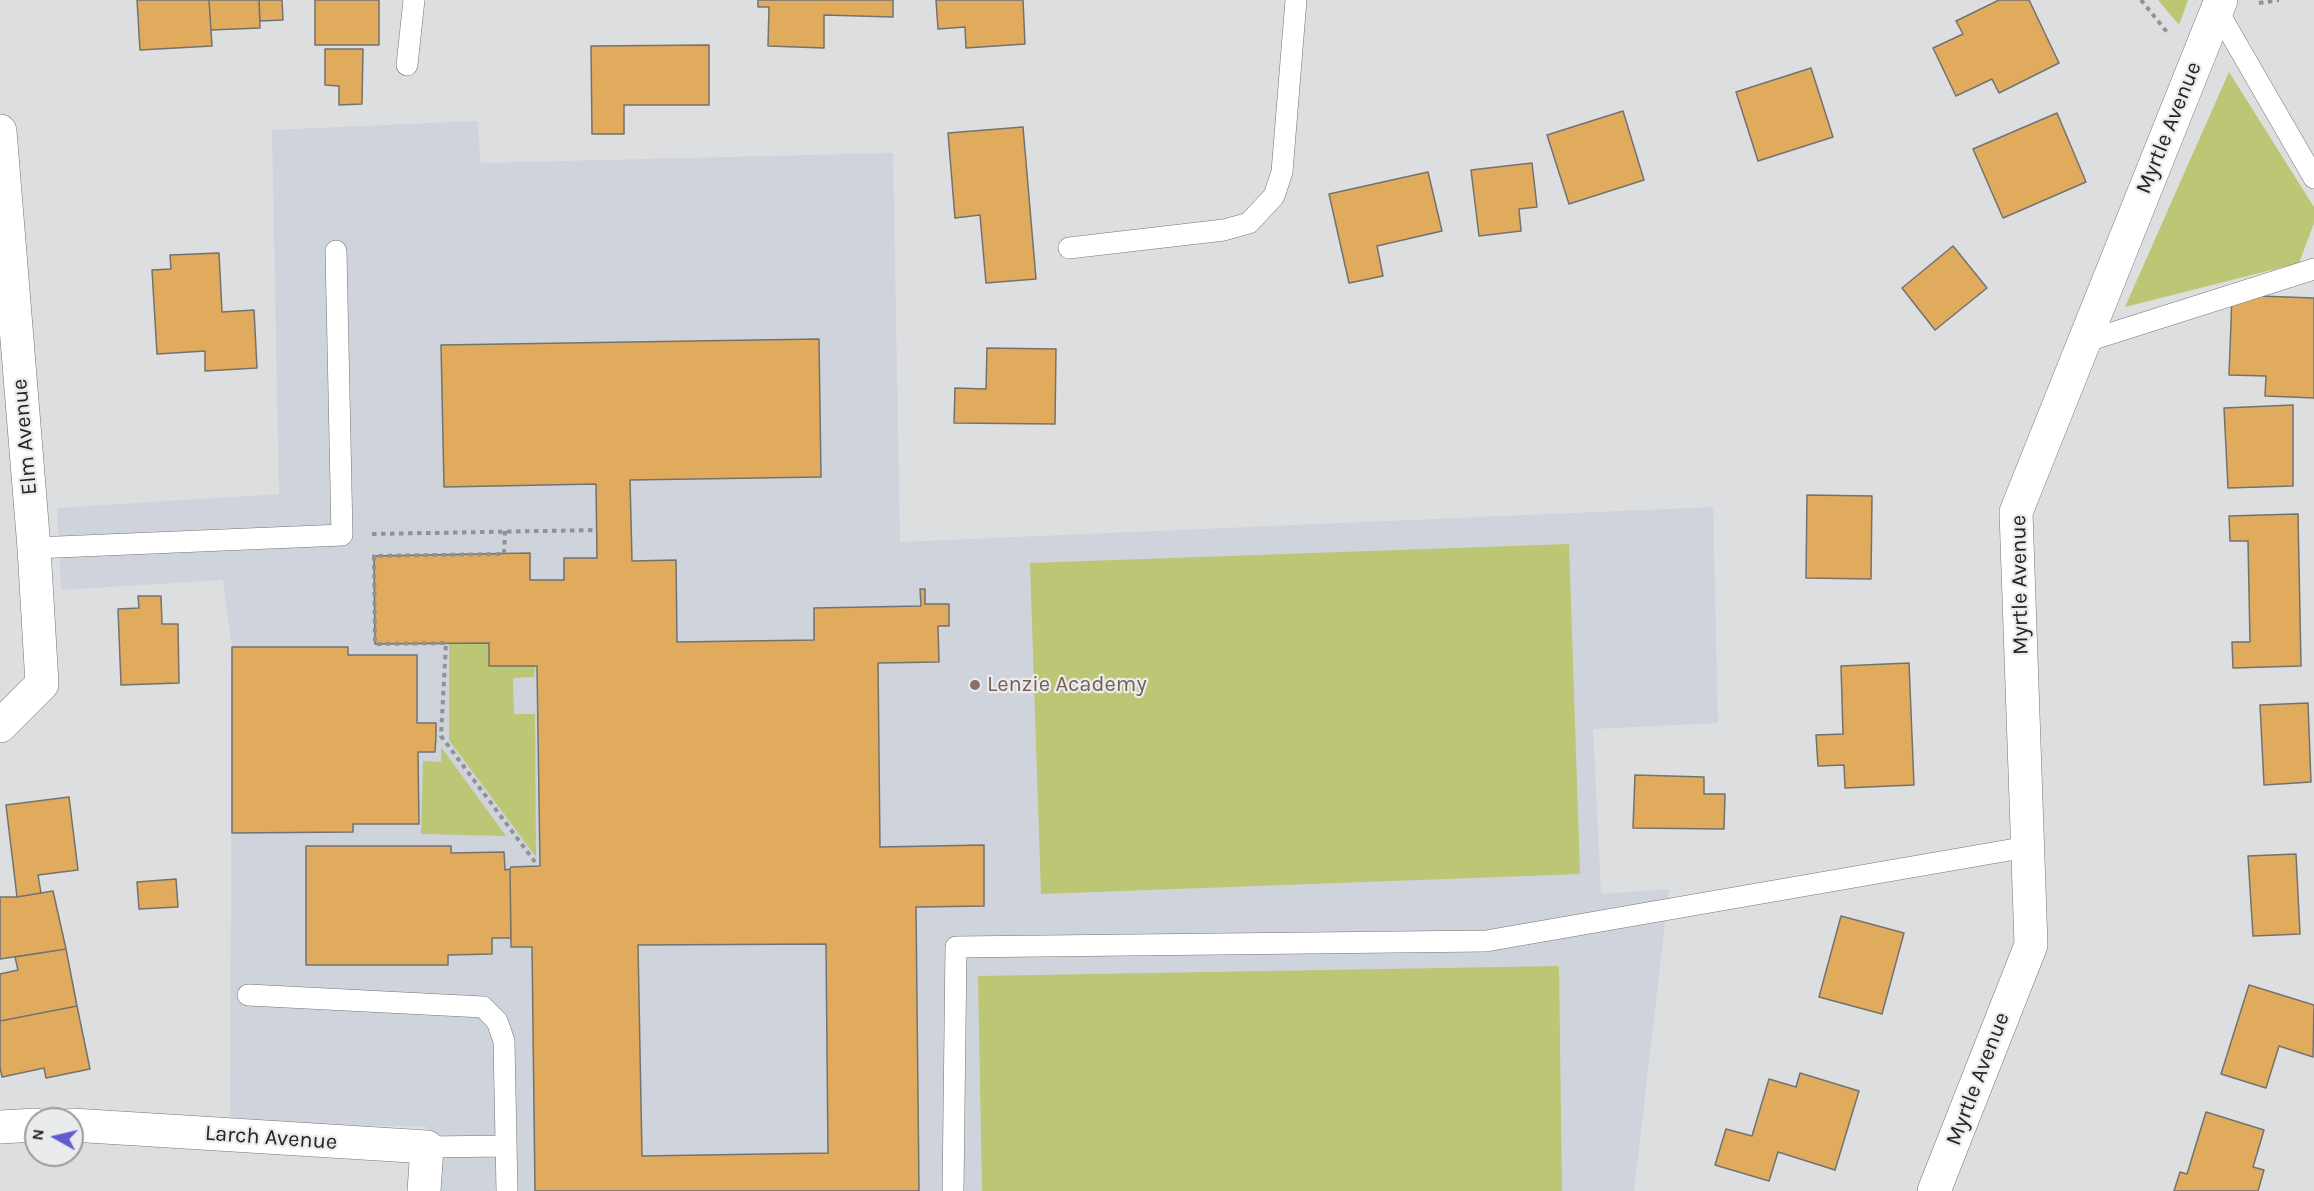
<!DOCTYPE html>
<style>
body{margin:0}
#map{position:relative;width:2314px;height:1191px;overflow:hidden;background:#dddedf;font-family:Karla,sans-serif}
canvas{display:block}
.north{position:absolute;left:24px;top:1107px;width:60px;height:60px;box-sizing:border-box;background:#eaebec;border:2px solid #9b9b9c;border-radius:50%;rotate:278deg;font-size:16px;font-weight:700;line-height:24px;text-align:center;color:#242425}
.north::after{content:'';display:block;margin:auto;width:21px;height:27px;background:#635bd4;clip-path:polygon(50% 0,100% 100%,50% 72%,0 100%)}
</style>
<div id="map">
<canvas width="2314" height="1191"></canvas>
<div class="north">N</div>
</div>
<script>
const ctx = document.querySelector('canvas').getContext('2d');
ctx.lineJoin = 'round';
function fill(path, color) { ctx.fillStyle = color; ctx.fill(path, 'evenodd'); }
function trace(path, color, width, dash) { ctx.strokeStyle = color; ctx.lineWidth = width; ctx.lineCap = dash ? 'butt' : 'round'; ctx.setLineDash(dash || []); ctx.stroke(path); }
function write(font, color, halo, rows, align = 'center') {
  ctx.font = font + ' Karla,sans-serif'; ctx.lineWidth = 4.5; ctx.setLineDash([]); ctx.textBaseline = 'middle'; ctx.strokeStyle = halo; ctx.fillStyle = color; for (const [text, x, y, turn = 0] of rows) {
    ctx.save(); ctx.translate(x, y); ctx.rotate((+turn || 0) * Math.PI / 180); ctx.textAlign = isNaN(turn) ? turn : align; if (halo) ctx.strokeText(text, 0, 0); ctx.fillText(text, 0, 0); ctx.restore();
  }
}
fill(new Path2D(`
 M477 121 481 163 893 153 900 542 1713 507 1718 723 1593 729 1601 894 1669 889 1634 1191H436L437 1147 425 1126 230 1125 232 647 223 580 61 590 57 508 279 494 272 130Z`), '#cfd3db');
fill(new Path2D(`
 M2158 0H2188L2179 25Z
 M2229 72 2314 207V223L2299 263 2125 307Z
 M1569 544 1580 874 1041 894 1030 563Z
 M449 643H489V666H535L534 677 513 678 514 714H535L536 857 449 740Z
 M441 747 506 836 421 834 423 761 441 762Z
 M1559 966 1562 1191H982L978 976Z`), '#bdc674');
const building = new Path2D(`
 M137 0H209L212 46 140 50Z
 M209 0H259L260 28 211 30Z
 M259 0H282L283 20 260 21Z
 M315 0H379V45H315Z
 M758 0H893V17L824 15V48L768 46 769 7H758Z
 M936 0H1023L1025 44 966 48 965 27 938 29Z
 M1999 0H2029L2059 63 1999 93 1992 79 1956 96 1933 48 1963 34 1956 21Z
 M709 45V105H624V134H592L591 46Z
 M325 49H363L362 104 339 105V86L325 85Z
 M1811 68 1833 137 1758 161 1736 92Z
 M1623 111 1644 180 1569 204 1547 135Z
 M2057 113 2086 182 2003 218 1973 149Z
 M1023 127 1036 279 986 283 980 215 955 218 948 133Z
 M1532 163 1537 207 1519 209 1521 231 1479 236 1471 170Z
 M1428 172 1442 231 1377 246 1383 276 1349 283 1329 194Z
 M1953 246 1987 288 1935 330 1902 288Z
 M219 253 222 312 254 310 257 368 205 371V351L157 354 152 270 171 269 170 255Z
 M2232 295 2314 298V398L2265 396 2266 376 2229 375Z
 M819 339 821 477 630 480 632 561 676 560 677 642 814 640V608L921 606 920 589H925V604H949V626H938L939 662 878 663 880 847 984 845V906L916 907 919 1191H535L532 947H511L510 869 511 867 540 866 537 666H489V643L375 644 374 556 530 553V580H564V558H597L596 484 444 487 441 345ZM826 944 828 1153 642 1156 638 945Z
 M987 348 1056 349 1055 424 954 423 955 388 986 389Z
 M2293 405V486L2228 488 2224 408Z
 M1807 495 1872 496 1871 579 1806 578Z
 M2298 514 2301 666 2233 668 2232 642H2250L2248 541H2230L2229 516Z
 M138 596H161L162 624H178L179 683 121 685 118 609 139 608Z
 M232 647H348V655H417V723H436V736L435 752H418L419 824H353V832L232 833Z
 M1909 663 1914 785 1845 788 1844 765 1818 766 1816 735 1843 734 1841 666Z
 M2308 703 2311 782 2264 785 2260 705Z
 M1635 775 1704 777V794H1725L1724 829 1633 828Z
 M69 797 78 870 38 875 41 893 17 897 6 805Z
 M306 846H451V853L504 852 505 870 510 869 511 938H492V954L448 955V965H306Z
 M2296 854 2300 934 2253 936 2248 856Z
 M176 879 178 907 139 909 137 882Z
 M53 891 66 949 0 959V897H17Z
 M1841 916 1904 933 1882 1014 1819 997Z
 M66 949 77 1006 0 1021V974L18 970 15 957Z
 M2249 985 2314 1005 2313 1057 2279 1046 2266 1088 2221 1074Z
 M77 1006 90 1069 46 1078 44 1068 2 1077 0 1067V1021Z
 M1800 1073 1859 1091 1835 1170 1778 1152 1769 1181 1715 1165 1726 1129 1752 1136 1769 1079 1796 1087Z
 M2206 1112 2264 1130 2253 1167 2264 1170 2258 1191H2174L2180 1172 2187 1174Z`);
fill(building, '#e1ab5e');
trace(building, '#727271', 1.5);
const lane = new Path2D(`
 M2217 10 2314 178
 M407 65 414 0
 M1069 248 1224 230 1249 223 1274 196 1282 172 1296 0
 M2084 342 2314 269
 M34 548 342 535 336 251
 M248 995 483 1007 497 1021 504 1041 507 1191
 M427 1147 506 1146
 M953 1191 956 947 1486 941 2027 847`);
const street = new Path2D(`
 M0 131 34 548 42 684 0 726
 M72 1125 427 1147 424 1191
 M0 1127 36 1125
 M1934 1191 2031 945 2016 512 2221 0`);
trace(lane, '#747576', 22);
trace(street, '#747576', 34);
trace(new Path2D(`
 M2141 0 2167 32
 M2259 3 2279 0
 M505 531 504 554 374 556 375 644 446 643 441 736 538 866
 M372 534 597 530`), '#919293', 4, [4.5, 4.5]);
trace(lane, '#fff', 21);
trace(street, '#fff', 33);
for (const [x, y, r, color] of [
 [975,685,6,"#8d6e63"]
]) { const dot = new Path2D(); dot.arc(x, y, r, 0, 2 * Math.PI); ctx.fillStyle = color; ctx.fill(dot); trace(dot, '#eaebec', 2); }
write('22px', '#242425', '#eaebec', [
 ["Myrtle Avenue",2169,128,-68],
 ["Elm Avenue",25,437,-95],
 ["Myrtle Avenue",2020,585,-91],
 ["Myrtle Avenue",1978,1079,-69],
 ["Larch Avenue",271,1138,4]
]);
write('22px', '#785e54', '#eaebec', [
 ["Lenzie Academy",987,685]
], 'left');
</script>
